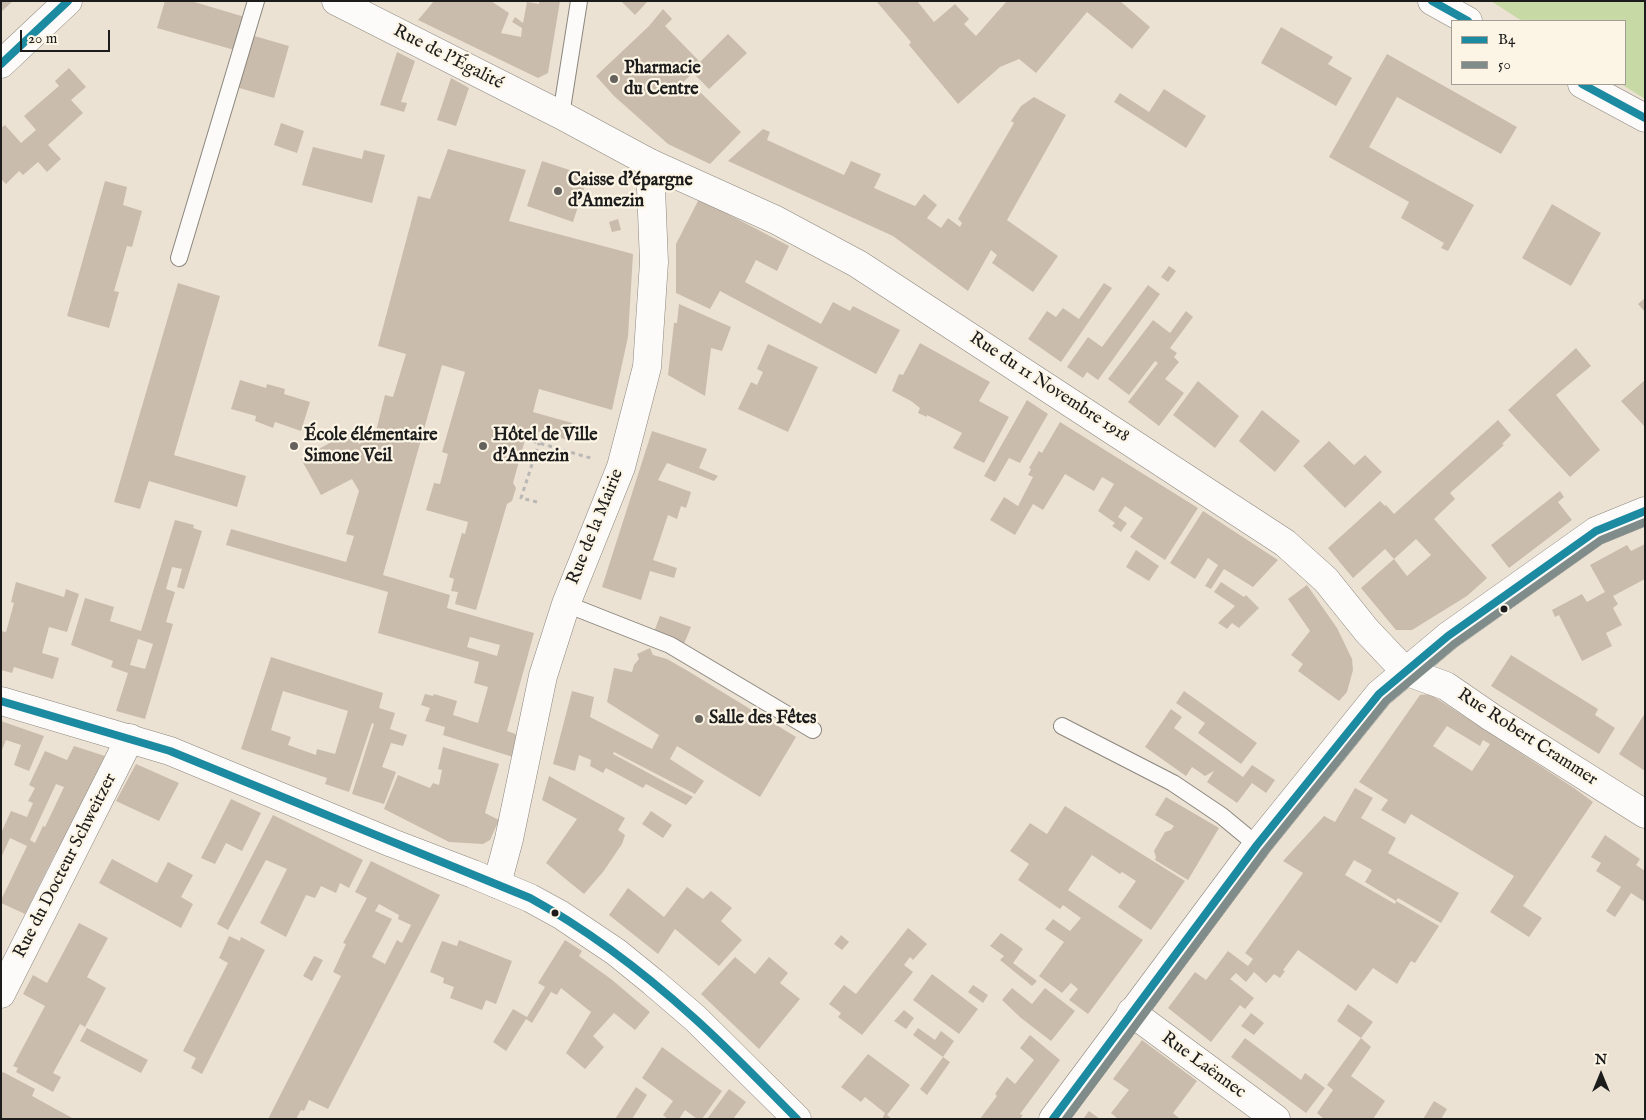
<!DOCTYPE html>
<meta charset="utf-8">
<style>
body{margin:0}
#map{position:relative;width:1646px;height:1120px;overflow:hidden;background:#ece2d4;font-family:"IM FELL English",serif}
canvas{display:block}
.frame{position:absolute;inset:0;border:2px solid #1c1c1c;pointer-events:none}
.legend{position:absolute;left:1451px;top:20px;width:175px;height:65px;box-sizing:border-box;background:#fcf5e5;border:1px solid #a29e95;margin:0;padding:6px 9px;list-style:none;font-size:15px;color:#1c1c1c}
.legend li{display:flex;align-items:center;gap:10px;height:25px}
.legend b{width:25px;border:1px solid #a29e95}
.north{position:absolute;left:1576px;top:1050px;width:50px;height:50px;-webkit-text-stroke:4px #fcf5e5;paint-order:stroke;rotate:0deg;font-size:14px;font-weight:700;line-height:20px;text-align:center;color:#1c1c1c}
.north::after{content:'';display:block;margin:auto;width:18px;height:22px;background:#1c1c1c;clip-path:polygon(50% 0,100% 100%,50% 72%,0 100%)}
.scale{position:absolute;left:20px;top:30px;width:90px;height:22px;box-sizing:border-box;border:2px solid #1c1c1c;border-top:0;padding-left:6px;font-size:15px;line-height:18px;white-space:nowrap;color:#1c1c1c;-webkit-text-stroke:4px #fcf5e5;paint-order:stroke}
</style>
<div id="map">
<canvas width="1646" height="1120"></canvas>
<div class="frame"></div>
<ul class="legend">
<li><b style="height:6px;background:#1c8aa1"></b>B4</li>
<li><b style="height:6px;background:#808c89"></b>50</li>
</ul>
<div class="north">N</div>
<div class="scale">20 m</div>
</div>
<script>
const ctx = document.querySelector('canvas').getContext('2d');
ctx.lineJoin = 'round';
function fill(path, color) { ctx.fillStyle = color; ctx.fill(path, 'evenodd'); }
function trace(path, color, width, dash) { ctx.strokeStyle = color; ctx.lineWidth = width; ctx.lineCap = dash ? 'butt' : 'round'; ctx.setLineDash(dash || []); ctx.stroke(path); }
function write(font, color, halo, rows, align = 'center') {
  ctx.font = font + ' "IM FELL English",serif'; ctx.lineWidth = 4.5; ctx.setLineDash([]); ctx.textBaseline = 'middle'; ctx.strokeStyle = halo; ctx.fillStyle = color; for (const [text, x, y, turn = 0] of rows) {
    ctx.save(); ctx.translate(x, y); ctx.rotate((+turn || 0) * Math.PI / 180); ctx.textAlign = isNaN(turn) ? turn : align; if (halo) ctx.strokeText(text, 0, 0); ctx.fillText(text, 0, 0); ctx.restore();
  }
}
fill(new Path2D(`
 M1491 1H1645V99L1621 84H1625V21H1522Z`), '#c7d9a4');
fill(new Path2D(`
 M1 1H13L1 12Z
 M165 1H191L248 18 238 51 157 28Z
 M434 1H491L509 13 501 33 521 37 522 28 512 22 515 17 523 23 527 2 539 4V1H560L548 73 538 78 418 20Z
 M621 1H648L635 15Z
 M876 1H917L934 22 955 4 969 19 964 24 976 36 1007 1H1120L1150 27 1132 49 1087 12 1036 73 1019 59 1000 67 958 104 909 45 911 42Z
 M663 9 672 19 665 26 700 62 728 34 747 53 709 89 693 73 681 84 692 94 697 89 741 132 710 164 668 144 614 96 596 76 649 26Z
 M1281 27 1333 57 1328 64 1352 78 1336 106 1261 63Z
 M251 35 289 46 274 98 236 87Z
 M397 52 415 61 401 102 407 103 404 112 380 105Z
 M1387 54 1517 127 1501 154 1397 97 1369 147 1474 205 1448 251 1441 248 1444 243 1401 218 1409 202 1329 157Z
 M69 68 86 87 71 100 83 113 48 145 61 159 47 172 38 162 23 175 19 171 6 184 1 179V128L5 125 21 143 36 130 24 116 59 86 55 81Z
 M451 78 469 88 456 126 437 120Z
 M1164 89 1206 116 1186 148 1114 102 1120 93 1149 112Z
 M1034 97 1066 115 1007 220 1058 256 1033 292 992 263 997 255 991 250 968 291 893 236 728 161 763 129 770 132 767 140 844 175 851 161 881 174 874 188 915 206 924 194 937 205 927 218 941 228 948 218 960 227 962 223 958 219 1014 123 1011 121 1021 106Z
 M281 123 304 131 297 153 274 145Z
 M313 147 362 159 364 150 385 155 372 203 302 185Z
 M448 149 526 170 509 221 633 254 628 337 612 410 539 389 533 412 572 423 568 440 528 429 513 483 516 488 512 501 507 504 476 610 455 604 458 592 451 591 454 579 449 577 462 533 465 534 468 522 426 510 434 483 440 484 448 454 442 452 465 372 442 365 383 575 450 595 447 608 534 633 507 731 518 735 513 757 443 735 445 727 425 721 430 708 421 705 425 694 433 696 434 694 457 701 453 715 478 723 488 687 474 683 479 662 378 633 388 592 226 545 231 529 346 562 354 536 346 534 359 491 352 479 321 495 301 459 351 431 359 444 375 435 385 395 393 397 406 354 378 346 418 196 430 199ZM470 637 500 645 497 656 467 647Z
 M542 161 588 176 573 222 527 206Z
 M105 181 127 187 123 205 142 211 132 247 127 246 114 291 119 292 109 328 67 316Z
 M699 199 789 246 777 271 756 260 745 282 821 324 833 302 850 311 853 306 900 330 876 374 720 291 710 309 676 293V244Z
 M1552 204 1601 233 1571 286 1522 258Z
 M618 219 621 230 612 232 609 222Z
 M1169 266 1176 271 1168 282 1161 277Z
 M178 283 220 296 174 455 246 476 237 507 149 481 140 509 114 502Z
 M1104 283 1112 288 1061 362 1028 339 1047 311 1056 317 1063 308 1079 319Z
 M1148 285 1160 294 1098 380 1087 372 1083 378 1067 367 1088 337 1102 347Z
 M1645 298V312L1638 304Z
 M679 304 731 327 722 351 711 348 705 396 668 375 674 323H677Z
 M1186 311 1193 317 1170 348 1177 353 1174 357 1179 362 1165 379 1184 393 1159 426 1128 402 1158 363 1155 361 1129 395 1108 379 1153 320 1170 333Z
 M920 343 990 382 979 401 1009 417 984 463 953 448 962 433 927 415V417L918 413 920 408 911 401 892 391 899 374 903 375Z
 M768 344 818 367 788 432 738 409 751 382 757 385 763 372 757 369Z
 M1576 348 1591 366 1556 395 1600 450 1570 477 1508 410Z
 M240 380 266 388 267 384 285 389 284 394 310 402 301 431 275 422 273 428 255 421 256 416 231 409Z
 M1645 380V427L1621 401Z
 M1198 381 1239 416 1215 448 1173 415Z
 M1027 400 1048 414 1020 463 1009 458 995 482 984 476Z
 M1262 410 1300 441 1275 472 1239 441Z
 M1498 420 1511 435 1502 444 1504 445 1450 493 1455 499 1434 519 1487 578 1467 596 1412 630H1396L1361 588 1394 559 1407 576 1431 555 1416 539 1394 559 1385 549 1353 578 1328 548 1380 501 1385 506 1386 505 1394 514Z
 M1060 422 1198 508 1165 560 1130 537 1143 518 1125 506 1118 517 1127 523 1121 532 1112 526 1115 523 1098 511 1114 484 1102 477 1094 491 1065 474 1043 510 1033 504 1015 535 990 520 1004 497 1018 506 1033 477 1028 475 1031 469 1029 468 1039 451 1042 453Z
 M652 431 707 449 699 468 718 476 714 481 667 463 658 480 691 492 686 508 681 506 677 519 668 515 653 560 677 568 674 578 650 571 641 600 602 587Z
 M1329 441 1354 465 1365 455 1382 472 1345 508 1303 466Z
 M1560 491 1564 497 1558 502 1572 520 1509 568 1491 545Z
 M1203 511 1278 560 1253 587 1224 569 1211 589 1205 586 1218 565 1208 558 1195 579 1170 563Z
 M175 520 194 525 193 528 202 531 184 589 177 587 182 569 172 567 166 589 175 592 166 622 173 624 145 719 116 711 128 673 111 667 113 661 71 645 85 598 114 607 110 621 141 631ZM138 639 153 644 145 669 130 665Z
 M1645 544V579L1613 596 1618 604 1613 608 1622 625 1606 633 1612 646 1582 661 1559 615 1555 617 1552 610 1582 594 1587 602 1605 592 1590 565 1627 545 1631 551Z
 M1136 550 1159 566 1149 581 1126 567Z
 M16 582 64 597 66 589 79 594 67 632 49 627 42 653 59 658 53 679 14 667 12 673 1 670V631L6 632 14 603 11 602Z
 M1221 582 1244 597 1246 595 1259 608 1239 628 1232 623 1227 629 1218 623 1235 606 1214 592Z
 M1307 585 1337 628 1352 659 1353 670 1347 692 1339 701 1298 671 1303 664 1291 655 1310 631 1288 599Z
 M660 616 691 627 684 644 654 632Z
 M650 648 653 655 667 659 688 671 796 737 760 797 677 746 670 759 704 781 695 794 614 752 613 754 693 797 686 805 646 784 643 788 606 768 603 773 590 766 591 760 579 755 575 771 553 764 572 691 594 697 590 717 652 749 659 735 607 702 614 668 632 672 634 665 639 659 637 654Z
 M1511 655 1598 709 1595 715 1615 728 1599 754 1491 686Z
 M271 657 383 693 379 708 395 713 390 729 407 735 403 746 391 743 382 767 396 772 384 804 352 794 374 724 372 723 349 792 325 784 327 778 241 749ZM283 691 348 711 335 754 317 749 316 755 288 745 291 737 271 730Z
 M1184 691 1257 743 1241 764 1198 733 1205 723 1176 703Z
 M1430 694 1574 788 1593 802 1523 906 1542 918 1529 937 1490 912 1514 876 1411 814 1405 824 1381 810 1388 800 1359 782 1420 695ZM1447 726 1480 746 1483 740 1490 744 1472 771 1433 746Z
 M1171 709 1182 717 1174 728 1243 777 1252 765 1275 780 1266 793 1252 783 1237 803 1207 782 1214 771 1205 776 1192 767 1186 776 1145 747Z
 M1645 713V771L1619 754Z
 M1 721 44 736 29 771 14 765 21 745 6 740 1 752Z
 M74 746 105 756 59 853 56 852 25 914 1 903V900L27 846 10 838 1 858V833L11 811 27 817 33 803 28 801 35 788 29 785 45 751 67 760ZM56 784 64 787 45 827 43 826 35 843 30 840Z
 M443 747 499 764 485 813 499 820 490 840 483 844 449 842 384 809 398 775 430 788 433 783 439 785 442 770 438 769Z
 M136 764 179 783 159 821 116 801Z
 M549 776 625 818 618 830 625 835 622 844 603 872 584 894 546 863 577 819 542 800Z
 M1355 788 1373 798 1361 818 1396 838 1388 853 1459 893 1441 923 1398 898 1396 901 1439 926 1415 963 1411 961 1397 984 1373 968 1356 991 1298 950 1283 970 1285 971 1280 978 1274 974 1266 983 1254 972 1246 982 1236 973 1230 979 1254 998 1245 1009 1240 1005 1211 1042 1168 1008 1195 972 1206 980 1228 951 1248 966 1253 959 1245 953 1303 873 1283 861 1324 816 1335 822ZM1354 860 1372 870 1365 882 1396 901 1395 904 1345 875Z
 M1166 797 1219 828 1188 880 1155 860 1156 857 1154 851 1165 832 1171 830 1174 826 1155 815Z
 M231 799 261 813 242 851 226 843 215 864 201 858Z
 M1065 806 1185 881 1151 930 1118 907 1136 881 1122 872 1120 874 1092 855 1068 890 1143 940 1088 1014 1069 1000 1078 989 1071 983 1062 993 1039 976 1064 942 1045 929 1053 919 1070 931 1081 918 1063 905 1060 909 1018 880 1029 864 1010 851 1030 823 1047 834Z
 M651 811 672 825 663 838 642 824Z
 M273 815 363 860 349 888 340 883 336 893 321 886 315 898 306 895 286 937 260 923 287 869 266 860 228 930 217 924Z
 M1605 835 1640 859 1636 865 1645 871V902L1631 893 1615 917 1606 911 1621 887 1596 871 1601 863 1591 857Z
 M112 859 157 883 168 862 193 875 181 897 193 904 181 928 99 883Z
 M371 861 440 895 328 1109 309 1100 304 1111 301 1110 296 1119H268L341 976 333 972 346 944 343 943 367 898 355 892ZM379 904 399 915 398 919 411 925 402 943 397 940 385 964 372 957 392 919 375 911Z
 M687 887 703 899 711 891 732 908 721 921 742 940 719 966 675 929 658 954 609 915 628 888 664 917Z
 M79 923 108 938 87 977 106 988 85 1027 80 1024 53 1073 61 1077 53 1092 16 1072 18 1068 13 1066 45 1006 23 994 33 975 47 983Z
 M908 928 927 944 913 960 910 957 904 965 913 972 862 1035 838 1017 841 1013 829 1004 844 985 856 994Z
 M1001 933 1023 949 1013 963 1037 981 1032 986 1000 960 1004 956 990 946Z
 M841 935 849 942 842 950 834 944Z
 M229 936 240 941 241 937 265 950 202 1074 191 1068 196 1058 183 1051 228 963 219 958Z
 M459 940 512 961 496 1004 486 1000 482 1010 450 998 454 987 443 983 444 978 430 972 442 941 457 946Z
 M565 940 582 951 579 956 611 979 650 1012 635 1030 614 1013 593 1036 604 1047 585 1069 566 1053 591 1012 561 988 557 995 551 992 532 1023 526 1019 506 1051 493 1042 513 1009 527 1017 545 987 538 983Z
 M314 956 323 960 312 981 303 976Z
 M735 957 755 974 769 957 788 973 780 983 800 999 759 1049 701 994Z
 M932 974 978 1009 959 1034 913 1000Z
 M973 985 988 995 983 1003 968 992Z
 M1012 988 1032 1004 1045 988 1075 1011 1051 1041 1021 1018 1002 1000Z
 M1348 1004 1373 1022 1361 1038 1337 1021Z
 M904 1010 914 1018 906 1029 894 1021Z
 M1251 1013 1264 1023 1254 1035 1241 1026Z
 M87 1028 148 1060 141 1073 80 1041Z
 M918 1028 935 1040 941 1031 954 1041 943 1057 913 1035Z
 M1030 1035 1060 1060 1020 1114 1023 1115 1020 1119H980L997 1096 995 1094 1007 1077 1015 1084 1034 1060 1020 1048Z
 M1245 1038 1301 1080 1305 1073 1325 1088 1306 1113 1231 1057Z
 M1361 1038 1371 1047 1351 1076 1385 1101 1373 1119H1324L1317 1113 1333 1090 1327 1085Z
 M1142 1040 1197 1081 1173 1113 1180 1119H1118L1111 1113 1129 1090 1113 1079Z
 M662 1047 722 1091 702 1119H697L685 1110 679 1119H668L663 1115 673 1101 642 1078Z
 M868 1054 910 1085 887 1115 892 1119H882L885 1113 865 1097 861 1102 841 1087Z
 M943 1057 950 1062 927 1095 920 1089Z
 M3 1072 35 1089 32 1096 74 1119 1 1118V1074Z
 M636 1087 647 1095 632 1119H615Z
 M729 1089 746 1102 733 1119H707Z
 M1434 1101 1447 1109 1441 1119H1423Z
 M1089 1111 1100 1119H1083Z`), '#c9bcac');
const service = new Path2D(`
 M561 115 579 1
 M179 258 256 1
 M566 604 670 645 813 730
 M1062 726 1173 783 1222 816 1257 845`);
const minor = new Path2D(`
 M1432 1 1468 21
 M1582 84 1645 118
 M1405 671 1446 686 1491 717 1645 814
 M497 884 509 839 543 676 566 604 621 467 647 367 654 262 650 163
 M1 994 130 738
 M1131 1012 1276 1119`);
const tertiary = new Path2D(`
 M336 1 561 115 650 163 776 220 858 264 1285 543 1326 580 1367 631 1405 671
 M1 64 68 1
 M1 701 170 751 392 843 473 874 530 898 561 915 616 952 653 982 695 1018 797 1119
 M1053 1119 1257 845 1379 694 1448 636 1596 531 1645 511`);
trace(service, '#8b867e', 18);
trace(minor, '#8b867e', 29);
trace(tertiary, '#8b867e', 29);
trace(new Path2D(`
 M525 439 594 459
 M537 502 521 498 539 443`), '#b9b8b5', 3, [4, 4]);
trace(service, '#fcfbf9', 16);
trace(minor, '#fcfbf9', 28);
trace(tertiary, '#fcfbf9', 28);
trace(new Path2D(`
 M1432 1 1468 21
 M1 64 68 1
 M1582 84 1645 118
 M1 701 170 751 530 898C590 931 643 972 693 1017 729 1049 763 1085 797 1119
 M1053 1119 1257 845 1379 694 1448 636 1596 531 1645 511`), '#1c8aa1', 8);
trace(new Path2D(`
 M1066 1119 1265 851 1386 701 1454 644 1601 540 1645 522`), '#808c89', 8);
for (const [x, y, r, color] of [
 [614,79,5,"#65615c"],
 [558,191,5,"#65615c"],
 [294,446,5,"#65615c"],
 [483,446,5,"#65615c"],
 [1504,609,4.5,"#1c1c1c"],
 [699,719,5,"#65615c"],
 [555,913,4.5,"#1c1c1c"]
]) { const dot = new Path2D(); dot.arc(x, y, r, 0, 2 * Math.PI); ctx.fillStyle = color; ctx.fill(dot); trace(dot, '#fcf5e5', 2); }
write('18px', '#1c1c1c', '#fcf5e5', [
 ["Rue de l'Égalité",448,58,27],
 ["Rue du 11 Novembre 1918",1049,388,33],
 ["Rue de la Mairie",596,527,-68],
 ["Rue Robert Crammer",1527,738,33],
 ["Rue du Docteur Schweitzer",66,866,-63],
 ["Rue Laënnec",1203,1066,36]
]);
write('bold 18px', '#1c1c1c', '#fcf5e5', [
 ["Pharmacie",624,69],
 ["du Centre",624,90],
 ["Caisse d'épargne",568,181],
 ["d'Annezin",568,202],
 ["École élémentaire",304,436],
 ["Simone Veil",304,457],
 ["Hôtel de Ville",493,436],
 ["d'Annezin",493,457],
 ["Salle des Fêtes",709,719]
], 'left');
</script>
